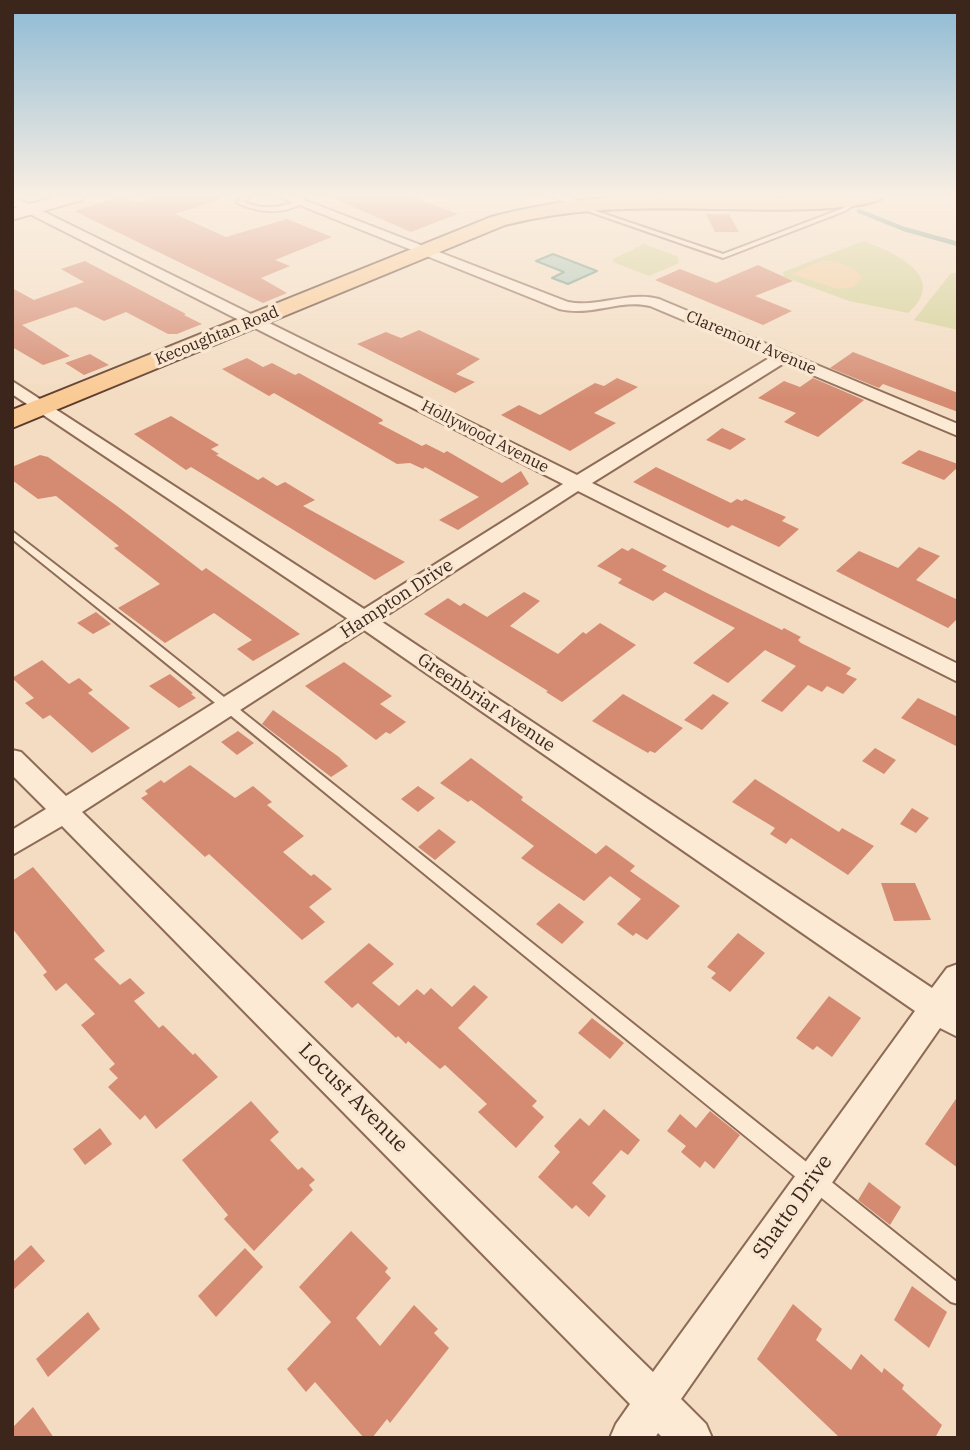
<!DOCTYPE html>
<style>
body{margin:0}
#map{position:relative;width:970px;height:1450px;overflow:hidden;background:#f3dcc1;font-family:"IBM Plex Serif",serif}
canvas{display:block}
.frame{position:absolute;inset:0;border:14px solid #3c261c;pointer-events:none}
</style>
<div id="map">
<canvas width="970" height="1450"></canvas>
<div class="frame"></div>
</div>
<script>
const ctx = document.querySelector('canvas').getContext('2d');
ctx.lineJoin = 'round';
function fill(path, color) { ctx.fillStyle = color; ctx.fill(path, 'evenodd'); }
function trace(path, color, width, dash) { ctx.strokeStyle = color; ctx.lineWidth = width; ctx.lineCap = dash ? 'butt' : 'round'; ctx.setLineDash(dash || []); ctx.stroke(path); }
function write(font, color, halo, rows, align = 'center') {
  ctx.font = font + ' "IBM Plex Serif",serif'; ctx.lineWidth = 7; ctx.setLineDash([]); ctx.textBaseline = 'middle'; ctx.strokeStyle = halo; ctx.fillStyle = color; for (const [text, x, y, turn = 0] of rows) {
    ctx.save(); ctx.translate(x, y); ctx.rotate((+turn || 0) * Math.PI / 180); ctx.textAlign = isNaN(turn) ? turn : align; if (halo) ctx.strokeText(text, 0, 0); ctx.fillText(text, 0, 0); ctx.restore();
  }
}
fill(new Path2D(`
 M863 241C894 252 950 277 908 313L849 301 784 277 783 272Z
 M644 244 677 256 679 263 649 276 613 262V259Z
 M951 273H958V330L914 320Z`), '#d2cf93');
fill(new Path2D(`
 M822 261C837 260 854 266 862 278L853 287 838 289 791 274Z`), '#f2cc9b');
const water = new Path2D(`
 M553 254 597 271 568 284 552 278 564 272 536 261Z`);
fill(water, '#a4c4b6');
trace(water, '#699482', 2);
trace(new Path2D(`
 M859 211 904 229 958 244`), '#699482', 4.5);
fill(new Path2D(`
 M122 196 136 202 155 196H221L222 199 175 214 226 237 287 219 332 237 275 260 290 266 261 278 287 293 263 303 74 211Z
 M328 196H411L458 214 411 232Z
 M706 214H729L739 232H715Z
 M85 261 186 314 184 315 202 324 177 334H168L126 312 104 321 76 307 71 308 22 325 70 356 43 365 12 347V288L34 300 84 282 61 269Z
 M758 265 793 281 755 296 792 311 763 325 655 280 680 269 716 283Z
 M419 330 480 359 456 374 475 382 455 393 357 344 386 332 401 338Z
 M853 352 958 393V412L883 384 879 388 830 368Z
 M90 354 109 365 84 375 65 363Z
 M247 358 263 367 272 363 295 375 299 373 382 419 383 421 378 423 422 446 426 444 444 453 447 451 502 483 521 471 529 484 458 530 439 520 479 497 425 467 423 469 410 463 397 464 274 393 269 396 222 369Z
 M617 378 638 387 594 413 616 423 570 451 501 415 519 405 540 415 595 383 604 386Z
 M813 378 864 400 818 437 784 422 796 413 758 398 784 381 800 387Z
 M171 416 219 445 211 449 219 454 216 455 258 480 263 477 277 486 285 482 315 500 303 506 405 562 375 580 191 467 186 470 134 434Z
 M722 428 746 439 730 450 706 440Z
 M919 450 958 464V467L944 480 901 463Z
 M40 455 48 457 117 506 202 571 206 568 300 634 253 661 237 649 252 640 214 613 165 643 118 608 160 584 114 548 119 546 56 496 38 499 12 480V467Z
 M656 467 731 503 737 499 742 501 745 499 786 517 782 521 799 529 779 547 732 525 728 528 633 482Z
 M919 547 940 556 916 580 958 600V618L948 628 836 571 859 551 898 568Z
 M622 548 628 551 632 548 667 566 662 570 705 592 782 630 784 628 801 637 798 640 801 643 851 668 846 674 857 679 843 694 827 686 822 692 808 685 782 712 761 701 796 666 765 650 728 683 693 663 735 628 665 592 653 601 618 583 622 579 597 566Z
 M524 592 540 601 510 626 558 654 583 632 586 634 600 623 636 645 562 702 546 692 548 691 424 614 448 598 460 606 464 603 487 617Z
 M96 612 111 624 93 634 77 623Z
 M42 660 69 684 79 678 93 690 88 693 130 728 92 753 50 715 43 719 25 703 34 698 12 678Z
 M344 662 392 696 380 704 406 722 390 734 386 732 376 740 305 686Z
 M170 674 193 693 191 694 196 698 179 708 149 686Z
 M623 694 683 728 655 753 650 751 648 753 592 721Z
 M713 694 729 703 702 730 684 720Z
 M918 698 958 717V747L901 718Z
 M273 710 339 757 348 766 331 777 262 724Z
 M238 731 254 743 237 755 221 742Z
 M875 748 896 760 884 774 862 761Z
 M471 758 523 797 521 800 596 854 606 845 635 866 630 871 680 906 647 940 636 933 633 936 617 924 641 899 610 876 584 901 541 872 521 858 534 846 471 800 468 802 440 783Z
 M190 765 235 798 253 786 272 802 267 805 304 836 283 852 311 876 314 874 332 889 309 907 325 922 302 940 209 854 205 857 141 798 148 794 145 791 161 780 164 783Z
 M755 779 839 832 842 828 874 846 848 875 791 838 786 844 770 834 775 828 732 802Z
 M418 786 435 798 418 812 401 799Z
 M912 808 929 818 916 833 900 824Z
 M439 829 456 842 435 860 418 847Z
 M33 867 105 951 94 959 120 985 130 978 145 993 134 1001 159 1028 163 1025 193 1055 195 1053 218 1077 156 1129 145 1115 140 1120 108 1087 118 1078 109 1069 115 1064 81 1025 95 1014 66 983 56 991 43 975 47 972 12 928V881Z
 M881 883H915L931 920 894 921Z
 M559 903 584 922 562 944 536 924Z
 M738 933 765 953 730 992 711 978 716 973 707 967Z
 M369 943 394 964 372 983 399 1006 417 989 424 995 431 988 452 1007 474 985 488 997 458 1028 537 1101 532 1106 544 1117 516 1148 478 1112 487 1104 445 1065 440 1069 408 1041 406 1044 398 1036 396 1038 358 1003 352 1008 324 982Z
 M829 996 861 1018 832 1057 817 1046 813 1050 796 1038Z
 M592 1018 624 1043 610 1059 578 1033Z
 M958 1096V1168L925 1144Z
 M251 1101 279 1132 270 1140 298 1170 302 1167 315 1180 309 1185 313 1190 254 1251 224 1219 228 1215 182 1160Z
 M604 1109 640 1140 628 1155 621 1150 592 1183 606 1196 589 1217 576 1205 572 1209 538 1177 560 1152 554 1146 580 1118 589 1126Z
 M710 1111 740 1135 714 1169 705 1161 700 1168 681 1152 686 1146 667 1131 680 1114 696 1128Z
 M100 1128 112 1144 85 1165 73 1149Z
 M869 1182 901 1207 890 1225 858 1200Z
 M351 1231 388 1268 385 1272 391 1278 356 1318 380 1346 414 1305 438 1329 434 1333 449 1348 390 1423 387 1419 372 1438H364L315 1382 306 1392 287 1369 331 1322 299 1287Z
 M31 1245 45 1261 12 1291V1263Z
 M245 1248 263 1267 216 1317 198 1296Z
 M912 1286 947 1312 929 1348 894 1320Z
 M793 1304 822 1329 816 1340 851 1370 861 1354 882 1373 884 1368 904 1385 902 1389 942 1425 935 1438H840L757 1359Z
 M88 1312 100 1329 48 1377 36 1359Z
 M33 1407 54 1438H12V1428Z`), '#d58b72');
const lane = new Path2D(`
 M244 196H251L244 202C265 211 279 207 300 201L303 203C281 215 260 213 237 203V201Z
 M861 196 863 199 845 211 723 258 573 206 578 205 723 254 841 209Z
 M12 531 135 626 958 1283V1304L951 1302C636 1050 327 791 12 539Z`);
const street = new Path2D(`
 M12 196 577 475 771 357 650 306C618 299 592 317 559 309L277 196H294L568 302C599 308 627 291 659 299L958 424V436L784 363 592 483 958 664V682L578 491 379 620 932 988 947 968 958 964V1037L940 1028 681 1399 706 1424 712 1438H663L658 1433 655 1438H610L616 1424 630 1404 62 826 12 855V830L46 809 12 775V750L21 752 66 796 348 619 12 394V381L364 609 563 484 12 205ZM364 630 915 1011 653 1372 82 812Z
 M550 196H567L582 203 576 207Z`);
const secondary = new Path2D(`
 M58 196H86L83 200 12 220V209Z`);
const primary = new Path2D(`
 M659 196 779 198 884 196C877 206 830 208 817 209 710 213 611 198 505 225L12 428V410L491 217C547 202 600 196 659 196Z`);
trace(lane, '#8e6b56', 4);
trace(street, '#8e6b56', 4);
trace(secondary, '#704c39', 3);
trace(primary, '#5c3a2b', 4);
fill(lane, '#fcead5');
fill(street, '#fcead5');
fill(secondary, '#fcead5');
fill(primary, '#faca94');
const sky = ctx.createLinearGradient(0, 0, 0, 399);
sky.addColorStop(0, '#8dbad4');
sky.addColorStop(0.49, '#faefe3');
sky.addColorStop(1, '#faefe300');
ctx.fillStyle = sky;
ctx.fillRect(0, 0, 970, 399);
write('16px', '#3c261c', '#f9e7d1', [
 ["Kecoughtan Road",217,336,-22],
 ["Claremont Avenue",751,343,23],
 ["Hollywood Avenue",485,437,27]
]);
write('18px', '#3c261c', '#f9e7d1', [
 ["Hampton Drive",397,599,-33],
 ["Greenbriar Avenue",486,703,34]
]);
write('21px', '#3c261c', '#f9e7d1', [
 ["Locust Avenue",353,1098,45],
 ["Shatto Drive",793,1207,-55]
]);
</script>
